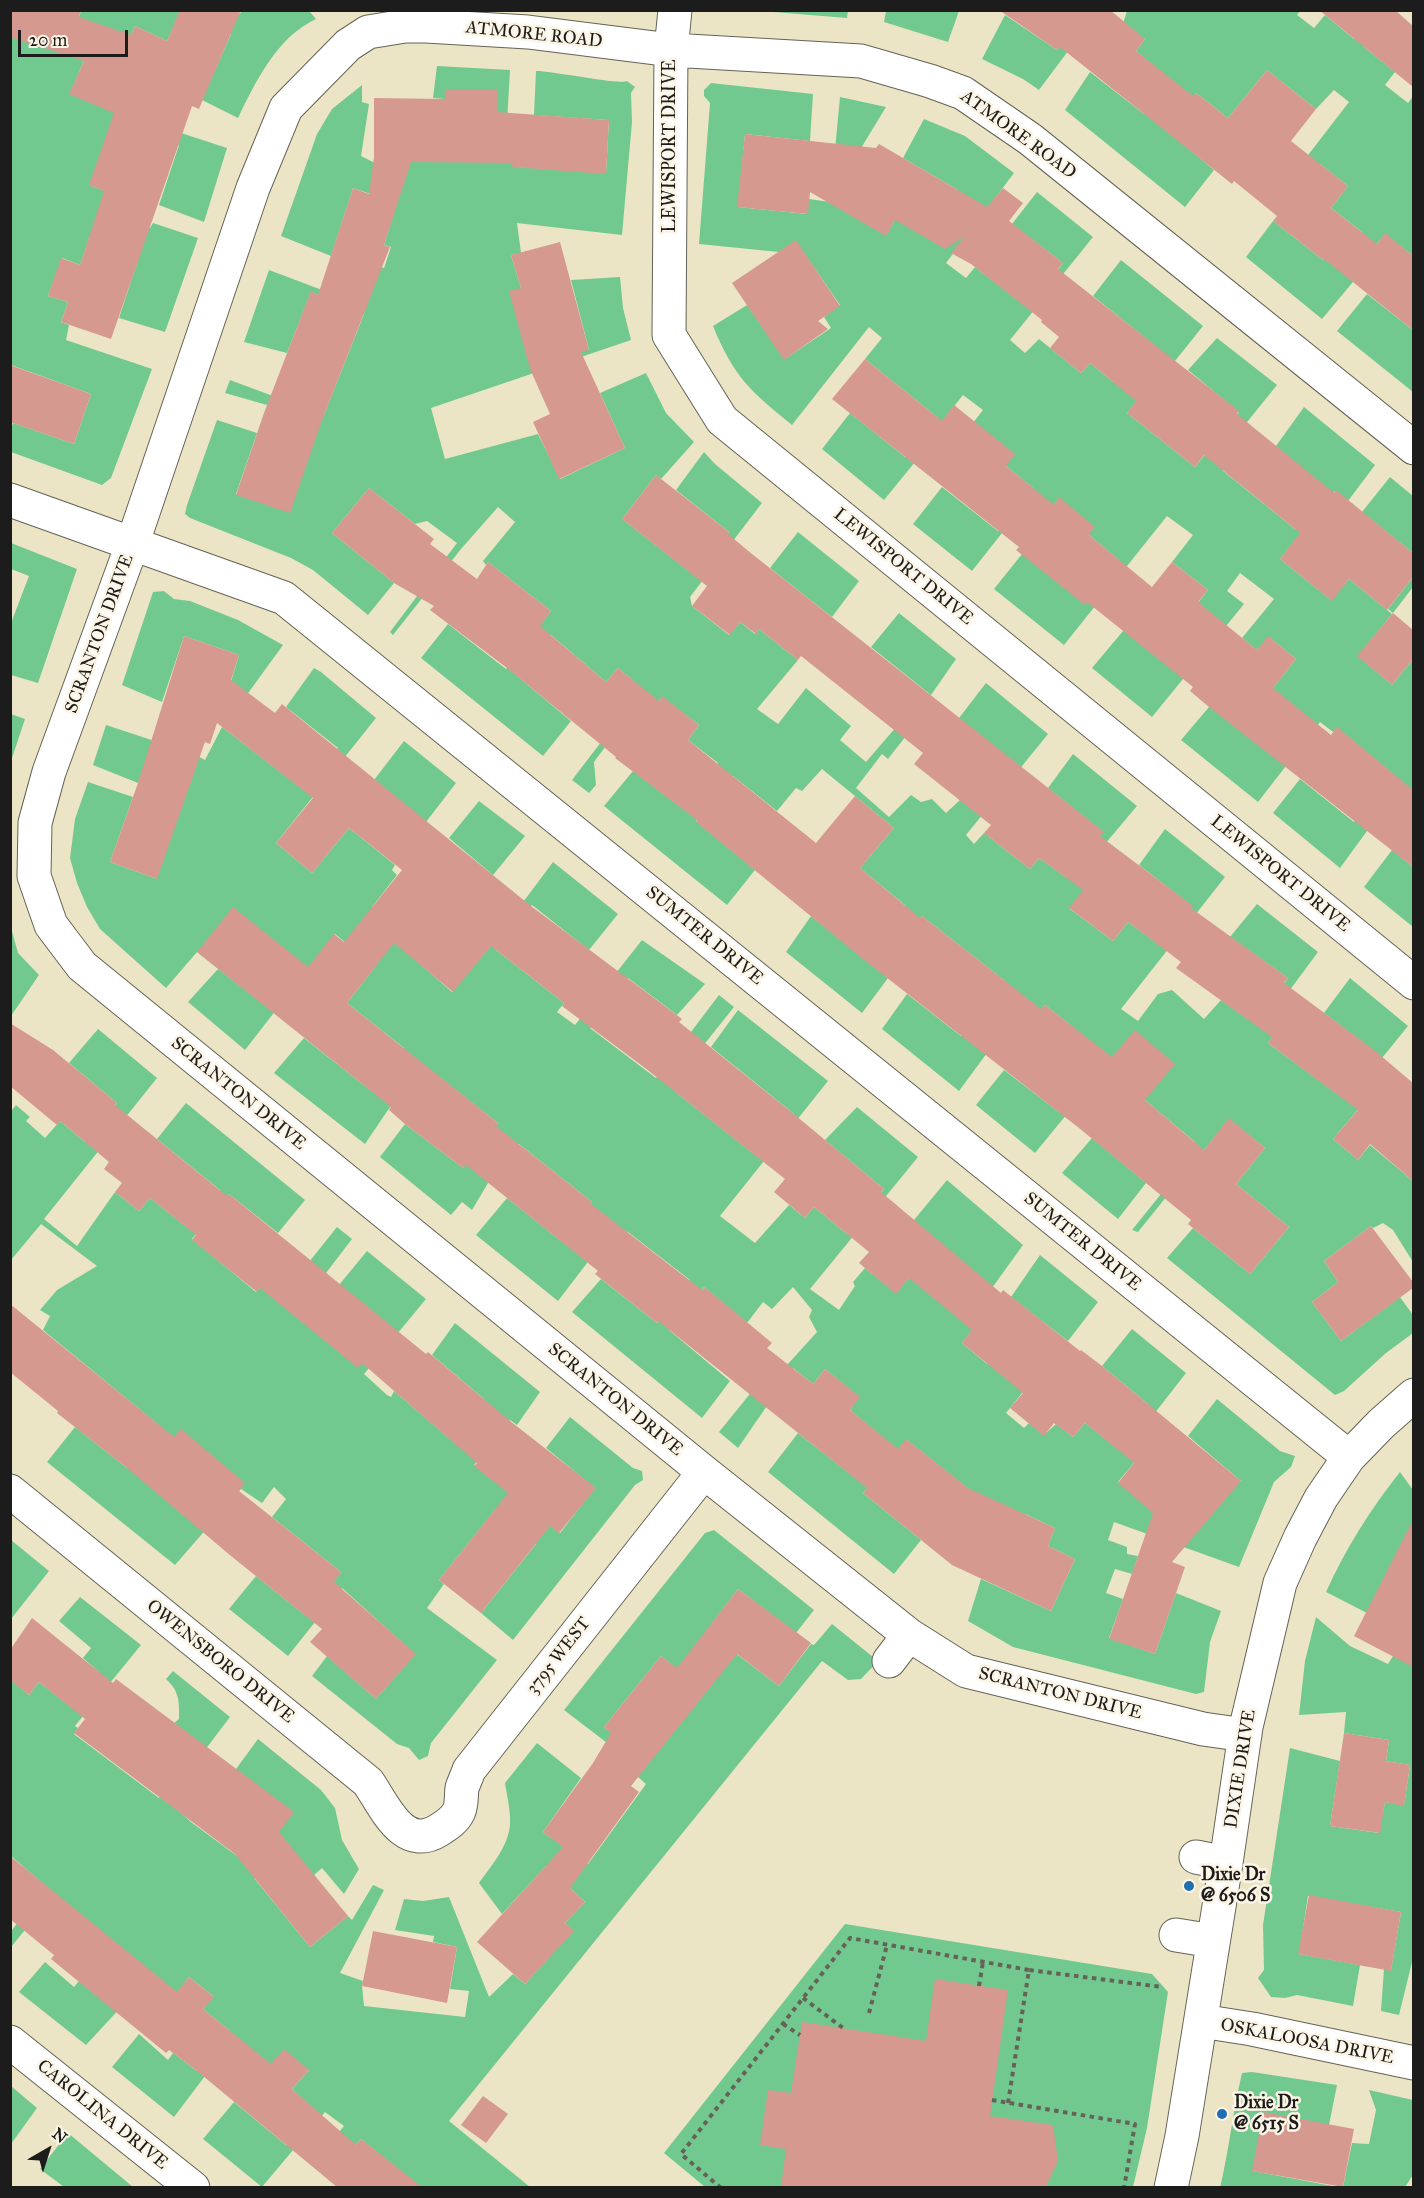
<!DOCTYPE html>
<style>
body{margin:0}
#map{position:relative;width:1424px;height:2198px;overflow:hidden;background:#ece5c5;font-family:"IM FELL Great Primer",serif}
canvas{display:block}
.frame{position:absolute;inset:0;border:12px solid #1c1c1c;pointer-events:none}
.north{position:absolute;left:18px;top:2120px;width:60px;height:60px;-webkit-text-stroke:4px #fcf5e5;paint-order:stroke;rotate:39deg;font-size:16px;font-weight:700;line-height:24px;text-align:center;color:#1c1c1c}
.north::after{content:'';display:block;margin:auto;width:21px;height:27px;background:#1c1c1c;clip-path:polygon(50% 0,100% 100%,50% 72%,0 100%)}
.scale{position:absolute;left:18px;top:30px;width:110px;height:27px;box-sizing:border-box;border:3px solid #1c1c1c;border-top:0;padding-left:8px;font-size:18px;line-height:21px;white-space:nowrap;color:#1c1c1c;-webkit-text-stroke:4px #fcf5e5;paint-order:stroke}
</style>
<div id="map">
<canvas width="1424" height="2198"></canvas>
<div class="frame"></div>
<div class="north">N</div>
<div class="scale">20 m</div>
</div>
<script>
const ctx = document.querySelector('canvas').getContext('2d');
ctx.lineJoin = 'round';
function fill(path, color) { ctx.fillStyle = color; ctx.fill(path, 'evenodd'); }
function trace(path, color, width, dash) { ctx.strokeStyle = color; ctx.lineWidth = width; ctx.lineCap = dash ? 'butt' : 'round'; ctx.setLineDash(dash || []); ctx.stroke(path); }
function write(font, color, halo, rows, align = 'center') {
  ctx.font = font + ' "IM FELL Great Primer",serif'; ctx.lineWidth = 5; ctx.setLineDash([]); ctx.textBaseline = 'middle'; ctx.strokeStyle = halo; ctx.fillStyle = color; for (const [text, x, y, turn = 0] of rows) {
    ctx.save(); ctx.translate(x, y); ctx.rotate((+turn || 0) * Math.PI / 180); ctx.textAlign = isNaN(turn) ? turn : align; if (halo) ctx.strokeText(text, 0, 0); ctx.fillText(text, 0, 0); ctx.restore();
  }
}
fill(new Path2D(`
 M81 11H225L232 19 243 11H309L316 19C277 37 256 81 238 118L202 100 231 34 180 12 167 41 135 26 126 46 96 33 70 93 132 117 227 148 204 222 159 205 179 145 126 126 89 185 105 191 99 210 150 228 153 223 198 238 165 332 119 318 140 254 89 238 80 265 62 258 48 296 68 302 61 322 69 325 66 340 152 369 111 478 102 485 11 452 10 431 13 423 74 444 91 394 11 365V37L79 17Z
 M761 11H848L847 18Z
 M886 11V10L959 11 948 42 884 22Z
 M1085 11H1098L1039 90 1023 79 982 59 1005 15 1057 50Z
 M1127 11H1300L1297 15 1314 28 1325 15 1354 39 1378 11H1393L1364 47 1395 72 1385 85 1408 103 1413 96V256L1385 234 1349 278 1353 282 1322 319 1246 257 1273 221 1323 260 1336 244 1362 232 1331 208 1348 186 1320 164 1306 181 1295 172 1349 102 1334 90 1316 109 1267 70 1228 118 1196 93 1166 130 1214 170 1185 207 1065 110 1090 72 1144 114 1171 80 1136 51 1145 39 1119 36Z
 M437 66 510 70 506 141 514 140 517 167 606 173 609 120 534 115 536 71C554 71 618 85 627 81L635 87 631 93 632 122 622 235 517 223 521 253 511 255 521 288 589 350 571 280 620 277 623 308 631 340 431 408 445 459 538 434 560 479 625 448 600 393 646 373 666 413 694 442 661 479 656 475 622 519 695 576 729 532 676 490 704 452 715 464 762 503 690 597 692 606 729 635 740 622 755 634 759 629 798 660 757 709 778 724 806 688 851 726 840 740 866 762 921 698 930 705 888 759 882 754 856 788 889 817 911 795 921 802 932 799 946 813 960 800 959 718 986 683 1048 734 966 835 974 844 984 833 1030 869 1039 858 1067 878 1103 832 1048 788 1073 754 1137 806 1099 851 1108 858 1070 909 1113 941 1128 922 1162 947 1192 906 1139 865 1165 829 1225 877 1121 1009 1138 1021 1158 994 1172 990 1204 1019 1221 1000 1255 1024 1288 978 1230 937 1257 904 1318 952 1278 1006 1289 1015 1268 1043 1340 1096 1373 1050 1324 1013 1350 978 1408 1026 1352 1095 1362 1105 1333 1139 1358 1160 1370 1145 1413 1181V1262L1393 1230 1383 1223 1373 1228 1371 1226 1324 1261 1338 1282 1312 1302 1341 1341 1400 1297 1413 1315V1333L1386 1353 1344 1391 1335 1395 1167 1258 1193 1228 1250 1274 1289 1227 1236 1184 1265 1148 1229 1119 1138 1232 1132 1230 1165 1189 1160 1184 1195 1142 1145 1100 1135 1031 1035 1153 976 1105 1004 1070 1060 1113 1073 1027 1045 1005 1032 1022 1018 1011 959 1091 882 1029 907 994 961 1036 1005 981 922 916 879 970 888 978 862 1013 786 952 811 916 863 958 906 906 860 868 894 828 822 769 802 791 796 788 777 811 733 776 696 821 755 870 727 905 604 806 633 771 683 809 718 763 688 740 699 725 662 697 640 725 629 715 594 762 596 785 589 793 572 780 624 712 634 681 618 668 606 682 551 635 517 676 571 721 543 756 421 658 448 624 506 669 551 611 488 562 486 565 483 561 515 522 498 507 461 549 393 635 390 632 457 543 427 521 415 524 369 488 332 533 394 583 368 615 313 570 291 558 190 518 185 514 187 505 217 420 257 433 236 494 240 496 322 420 269 401 267 405 225 393 230 380 324 415 364 314 311 292 287 353 244 342 269 270 354 302 368 263 384 268 391 247 384 245 397 203 353 188 331 256 281 236 317 134 332 109 362 85V102L369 104 361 156 373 162H496L497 91 445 90V99L433 98Z
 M711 83 813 94 810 141 745 134 738 207 807 214 809 199 830 202 840 97 886 107 855 158 886 235 895 220 958 190 903 158 924 119 965 136 1014 173 946 263 966 278 975 267 1028 308 1063 263 1012 224 1037 192 1093 237 1010 340 1025 353 1039 339 1081 373 1090 363 1113 382 1148 340 1093 296 1121 260 1203 326 1175 361 1171 358 1127 413 1195 467 1239 412 1188 370 1217 338 1277 385 1222 453 1231 459 1222 470 1295 529 1276 446 1304 407 1375 465 1348 501 1335 491 1280 559 1331 600 1349 579 1392 614 1358 656 1392 685 1413 659V791L1367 831 1340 868 1273 813 1300 779 1354 822 1392 773 1337 728 1333 732 1320 722 1258 802 1181 740 1209 707 1273 688 1296 659 1269 637 1257 650 1242 638 1274 599 1240 573 1227 591 1244 604 1152 717 1092 668 1123 631 1189 614 1208 590 1172 562 1193 535 1167 516 1064 645 994 589 1022 554 1119 560 1089 535 1059 498 1051 509 1032 495 972 571 913 524 942 487 998 531 1033 488 1006 466 961 438 983 410 963 395 947 415 942 429 884 500 822 449 850 413 905 457 937 417 865 359 882 338 869 327 792 425C750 391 734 377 713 326L747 305 785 359 831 328 824 317 840 305 800 247 779 252 699 244 710 103 704 96V90Z
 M1367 294 1413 330V392L1337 331Z
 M1390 477 1413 496V553L1362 512Z
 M798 532 859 581 832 617 770 568Z
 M11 543 77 569 38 683 11 675V623L29 576 11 569Z
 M1413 577V587L1393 613 1388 609Z
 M164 591 174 599 190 601 238 620 283 645 246 696 229 688 239 655 184 636 162 702 122 685 153 592Z
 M899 613 956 659 931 695 871 647Z
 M314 668 321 672 376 718 276 843 312 873 349 828 395 865 392 870 397 875 372 907 391 923 420 964 452 992 488 949 553 862 618 914 589 950 532 905 496 950 564 1003 557 1012 575 1025 642 940 705 984 677 1015 628 978 590 1028 656 1078 719 995 734 1007 671 1086 678 1094 759 1158 794 1114 711 1047 738 1010 828 1081 720 1216 755 1243 789 1205 805 1218 814 1207 847 1234 884 1189 825 1140 857 1107 918 1157 810 1289 839 1310 855 1286 853 1282 865 1268 896 1293 909 1278 914 1220 947 1180 1023 1245 974 1313 981 1319 962 1343 987 1364 996 1353 1031 1382 1006 1413 1024 1428 1029 1423 1044 1435 1056 1424 1073 1437 1085 1423 1114 1446 1148 1404 1102 1366 1132 1329 1186 1373 1126 1450 1138 1458 1118 1482 1121 1485 1241 1481 1188 1436 1217 1399 1280 1451 1295 1456 1291 1467 1274 1482 1239 1567 1114 1522 1108 1540 1127 1547V1554L1138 1556 1132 1574 1115 1569 1106 1593 1123 1599 1109 1638 1155 1654 1176 1593 1221 1611 1210 1642 1204 1692 1196 1694 1013 1647 968 1621 981 1579 1051 1611 1075 1559 1048 1546 1055 1528 1025 1514 1017 1531 970 1490 907 1440 863 1493 921 1540 894 1574 768 1472 798 1433 850 1474 881 1436 850 1410 859 1397 825 1369 813 1384 793 1368 738 1448 719 1432 779 1358 787 1365 817 1332 809 1317 812 1310 793 1287 772 1309 763 1302 747 1323 704 1287 669 1330 730 1381 702 1418 572 1312 601 1279 657 1323 690 1280 628 1232 613 1229 558 1301 476 1235 507 1198 561 1241 592 1202 519 1144 488 1183 472 1210 462 1202 451 1215 380 1157 405 1124 463 1168 498 1123 424 1065 388 1110 365 1144 274 1073 304 1038 370 1090 404 1048 347 1003 375 967 335 934 245 1050 188 1002 218 969 265 1006 197 952 166 988 100 929 87 907 77 883 70 858 75 819 88 782 133 797 110 862 157 879 142 772 138 783 93 765 106 725 194 754 205 760 222 727 305 791 338 748 286 707Z
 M11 714 25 719 11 761 10 714Z
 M404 741 456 783 426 822 374 780Z
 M479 801 525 836 493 875 449 838Z
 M1392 850 1413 867V927L1364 887Z
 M10 924 18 953 39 975 11 1016Z
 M98 1029 157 1078 44 1219 77 1246 115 1192 139 1211 150 1198 189 1229 220 1190 157 1139 186 1103 305 1200 278 1233 229 1194 192 1239 256 1292 264 1284 281 1297 337 1227 352 1239 326 1273 339 1285 367 1251 426 1299 364 1374 387 1395 391 1397 394 1391 450 1439 484 1399 432 1355 455 1323 540 1392 517 1425 510 1420 474 1465 560 1533 595 1488 546 1448 570 1417 633 1468 642 1471 643 1480 635 1485 513 1640 481 1613 536 1544 494 1511 439 1580 444 1584 427 1608 497 1660 431 1743 428 1756 419 1760 409 1748 397 1744 312 1676 327 1656 376 1699 415 1654 342 1588 288 1656 229 1609 256 1576 306 1616 341 1572 272 1517 286 1499 274 1487 262 1503 241 1489 175 1565 47 1462 75 1427 127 1468 160 1426 43 1330 50 1316 40 1310 57 1290 97 1266 41 1224 11 1260V1111L16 1105 30 1117 26 1121 45 1138 60 1121 85 1142 117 1103 69 1063Z
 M1092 1138 1146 1183 1118 1219 1062 1173Z
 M1040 1255 1098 1302 1068 1341 1011 1297Z
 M1400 1472 1413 1490V1528L1411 1527 1367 1613 1326 1592C1346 1548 1370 1510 1400 1472Z
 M714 1530 814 1610 796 1633 738 1589 706 1631 779 1686 811 1644 814 1645 832 1624 878 1661 861 1679 848 1680 822 1661 449 2121 530 2187H402L409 2178 361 2139 351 2151 334 2138 344 2126 325 2112 262 2187 203 2139 234 2102 286 2145 315 2110 292 2089 309 2070 270 2066 230 2043 174 2117 112 2067 139 2034 168 2060 173 2053 197 2071 230 2031 203 2009 213 1996 189 1977 174 1997 149 1977 86 2045 19 1992 45 1962 74 1987 79 1981 55 1893 11 1947V1931L47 1887 11 1856V1680L29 1695 39 1682 71 1707 99 1672 83 1658 91 1648 59 1621 80 1597 141 1645 75 1726 78 1728 74 1734 159 1798 200 1743 174 1723 179 1719C179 1702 180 1692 166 1679L173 1671 230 1717 167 1800 191 1822 252 1867 236 1769 258 1739 321 1790 335 1808 342 1840 359 1869 344 1894 322 1868 314 1875 254 1878 310 1947 348 1916 352 1920 373 1885 384 1890 340 1973 363 1981 362 1986 364 2006 465 2017 469 1991 450 1989 457 1947 433 1942 434 1936 395 1930 404 1899 423 1901 449 1897 489 1997 513 1974 525 1984 573 1931 565 1923 585 1902 546 1866 502 1914 479 1883C491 1866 508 1847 510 1825 511 1812 507 1796 505 1783L537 1743 581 1778 543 1832 588 1864 646 1784 631 1771 706 1692 661 1656 604 1727 622 1741 615 1749 564 1710 705 1533Z
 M11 1540 49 1571 11 1619Z
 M1316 1617 1350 1646 1388 1664 1393 1656 1406 1662 1413 1648V1958L1399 2015 1381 2011 1384 1969 1391 1970 1401 1912 1308 1896 1299 1954 1360 1965 1353 2006 1297 1995 1285 1998 1271 1997 1258 1978 1264 1970 1263 1925 1290 1748 1340 1761 1330 1826 1379 1833 1385 1802 1404 1805 1410 1765 1386 1761 1389 1740 1344 1733 1346 1712 1299 1715 1305 1661Z
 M845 1924 1152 1974 1168 1992 1147 2128 1133 2187H705L664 2153Z
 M1252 2072 1337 2085 1329 2125 1253 2171 1338 2187 1220 2188C1229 2150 1233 2111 1242 2073Z
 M11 2086 37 2108 11 2144Z
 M1369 2090 1413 2100V2175L1405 2187H1343L1352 2143 1369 2144 1376 2110Z
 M68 2133 133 2187H64L40 2169Z`), '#72c98f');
fill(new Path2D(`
 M10 10H81L79 17 131 35 135 26 167 41 180 10H241L199 109 192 106 111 339 61 322 68 302 48 296 61 258 80 265 104 191 89 185 114 113 69 94 84 61 10 37Z
 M999 10H1110L1145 39 1136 51 1193 96 1196 93 1228 118 1267 70 1316 109 1291 141 1348 186 1331 208 1377 244 1385 233 1413 256V330L1324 259 1323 260 1273 221 1277 216 1234 181 1232 184 1060 47 1057 50Z
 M1319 10H1395L1413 26V87Z
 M445 90H497V112L609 120 606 174 512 167 513 163 411 162 384 245 390 247 321 423 290 513 236 495 264 413 311 291 318 295 353 188 369 194 374 157V98L445 99Z
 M745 134 876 148 879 144 987 207 1003 188 1023 203 1009 221 1063 263 1058 269 1239 411 1237 414 1334 493 1336 490 1413 553V577L1387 610 1349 579 1332 601 1280 559 1300 533 1204 455 1195 467 1127 413 1136 401 1090 363 1081 373 1050 348 1059 337 1041 322 1042 320 971 264 951 253 965 236 945 249 895 220 886 236 810 192 808 214 737 207Z
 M796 240 840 306 818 321 828 329 784 360 732 283Z
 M560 242 589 350 581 352 625 448 559 479 533 422 550 414 530 369 509 291 521 288 511 255Z
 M865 359 942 421 954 405 1015 454 1006 466 1054 505 1059 497 1095 527 1089 535 1152 587 1172 562 1208 590 1198 602 1257 650 1268 636 1296 659 1273 688 1331 735 1337 727 1413 790V867L1209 707 1190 691 1193 687 1087 602 1085 605 1016 550 1019 547 832 399Z
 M10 365 91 394 74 444 10 422Z
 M656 475 729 532 728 534 752 554 1104 832 1100 836 1193 906 1191 908 1288 978 1284 983 1374 1050 1413 1083V1181L1370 1144 1358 1160 1333 1139 1358 1110 1268 1043 1272 1037 1176 968 1181 962 1128 922 1113 941 1069 908 1083 890 1039 858 1030 869 984 833 991 825 914 764 923 753 801 656 798 660 759 629 756 634 740 622 730 635 692 606 707 586 622 519Z
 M369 488 434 539 430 544 477 579 488 562 551 611 540 626 606 682 618 668 659 701 662 696 699 725 688 740 816 843 855 796 894 828 860 868 920 918 922 916 1041 1009 1045 1005 1112 1057 1135 1030 1175 1064 1145 1100 1204 1150 1229 1118 1265 1148 1236 1184 1289 1227 1250 1274 1188 1224 1191 1220 1079 1128 863 959 696 822 697 820 615 758 616 757 507 668 430 610 434 606 394 583 332 533Z
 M1393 613 1413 630V659L1392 685 1357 656Z
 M184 636 239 655 231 680 275 713 282 704 531 906 682 1019 679 1022 795 1115 884 1189 881 1192 1001 1293 1003 1290 1080 1351 1081 1350 1102 1366 1241 1481 1172 1562 1185 1567 1155 1654 1109 1639 1153 1513 1118 1483 1134 1463 1085 1423 1073 1437 1054 1423 1044 1436 1010 1408 1023 1393 962 1343 972 1330 909 1278 896 1294 859 1263 869 1252 814 1207 805 1218 774 1192 785 1179 645 1068 562 1006 564 1003 491 946 453 992 394 943 347 1003 498 1123 496 1126 592 1202 591 1204 702 1290 704 1287 724 1303 772 1343 767 1348 813 1384 825 1369 860 1397 850 1410 898 1449 906 1439 968 1488 1055 1528 1048 1546 1075 1559 1051 1611 952 1565 863 1493 867 1488 658 1321 657 1323 595 1274 598 1271 466 1165 463 1168 405 1124 389 1110 391 1107 197 952 233 907 308 967 334 934 344 942 402 870 349 828 312 873 276 843 313 798 217 723 210 744 205 742 157 879 110 862 138 783Z
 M10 1023 53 1050 117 1103 115 1105 227 1196 229 1194 426 1354 428 1352 510 1421 596 1488 559 1533 550 1526 481 1613 439 1580 508 1493 474 1466 477 1463 362 1363 358 1368 260 1288 257 1292 192 1240 196 1235 150 1198 139 1211 115 1192 122 1183 104 1169 109 1162 60 1121 57 1125 10 1086Z
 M1371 1226 1413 1282V1288L1341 1341 1312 1302 1338 1282 1324 1261Z
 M10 1304 174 1437 181 1429 245 1483 239 1491 341 1572 334 1582 416 1654 376 1699 310 1642 322 1629 231 1556 127 1468 57 1413 58 1411 10 1372Z
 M1413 1520V1667L1354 1636Z
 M738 1589 811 1643 779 1686 737 1654 631 1786 639 1792 570 1888 585 1902 565 1923 574 1931 525 1984 477 1942 563 1847 543 1832 593 1763 611 1733 604 1727 661 1656 677 1668Z
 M32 1618 113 1683 116 1679 294 1812 279 1832 348 1916 310 1947 235 1854 74 1733 85 1719 39 1682 29 1695 10 1680V1650Z
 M1344 1733 1389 1740 1386 1761 1410 1765 1404 1806 1385 1802 1380 1833 1330 1826Z
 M10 1856 177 1992 189 1977 214 1997 203 2009 271 2064 284 2049 309 2070 292 2089 356 2145 361 2139 422 2187H337L197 2071 169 2050 166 2053 51 1959 54 1955 10 1919Z
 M1309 1895 1401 1912 1391 1971 1298 1954Z
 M373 1931 457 1947 447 2003 362 1986Z
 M935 1979 1008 1990 990 2116 1053 2125 1058 2161 1046 2187H781L786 2149 760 2145 768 2090 791 2093 802 2022 926 2041Z
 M483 2096 508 2114 486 2143 461 2125Z
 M1263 2112 1354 2129 1343 2187 1252 2171Z`), '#d5998f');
const minor = new Path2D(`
 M675 10 671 50 669 335 722 420 1414 983
 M10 500 284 598 1349 1457
 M10 1491 368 1782C384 1805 403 1853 439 1830 447 1825 455 1820 459 1811 462 1804 461 1795 462 1788 464 1782 467 1776 469 1770L704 1472
 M889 1661 909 1635
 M1245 1735 1203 1729 966 1671 909 1635 704 1472 82 966 51 925 34 876 35 823 49 772 132 545 253 188 286 108 348 45 368 32 405 26H426L528 32 671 50 861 61 930 81 963 93 1030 139 1414 448
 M1196 1857 1226 1863
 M1176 1935 1213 1941
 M1201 2021 1252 2029 1414 2063
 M10 2042 193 2188
 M1171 2188 1182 2136 1226 1863 1246 1727 1280 1583 1300 1538 1321 1498 1349 1457 1381 1424 1414 1395`);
trace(minor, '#656257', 35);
trace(new Path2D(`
 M979 1986 983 1962
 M803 1998 843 2028
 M869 2013 887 1945
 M783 2024 800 2035
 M992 2100 1135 2124 1124 2188
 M1008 2103 1029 1970 1162 1987
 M721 2188 681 2154 850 1938 1029 1970`), '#656257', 4, [4.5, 4.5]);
trace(minor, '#fff', 33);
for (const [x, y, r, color] of [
 [1189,1886,6,"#1f6fb2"],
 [1222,2114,6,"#1f6fb2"]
]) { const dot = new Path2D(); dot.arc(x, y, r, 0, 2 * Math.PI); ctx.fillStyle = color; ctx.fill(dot); trace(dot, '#fcf5e5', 2); }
write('18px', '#1c1c1c', '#fcf5e5', [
 ["ATMORE ROAD",534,35,6],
 ["ATMORE ROAD",1018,135,36],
 ["LEWISPORT DRIVE",671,146,-90],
 ["LEWISPORT DRIVE",903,567,39],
 ["SCRANTON DRIVE",100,634,-70],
 ["LEWISPORT DRIVE",1280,874,39],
 ["SUMTER DRIVE",704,936,39],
 ["SCRANTON DRIVE",238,1094,39],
 ["SUMTER DRIVE",1082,1242,39],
 ["SCRANTON DRIVE",615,1400,39],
 ["3795 WEST",559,1656,-52],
 ["OWENSBORO DRIVE",220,1662,39],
 ["SCRANTON DRIVE",1060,1694,14],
 ["DIXIE DRIVE",1241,1769,-81],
 ["OSKALOOSA DRIVE",1307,2042,11],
 ["CAROLINA DRIVE",102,2115,39]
]);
write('bold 18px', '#1c1c1c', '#fcf5e5', [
 ["Dixie Dr",1201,1876],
 ["@ 6506 S",1201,1897],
 ["Dixie Dr",1234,2104],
 ["@ 6515 S",1234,2125]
], 'left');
</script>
